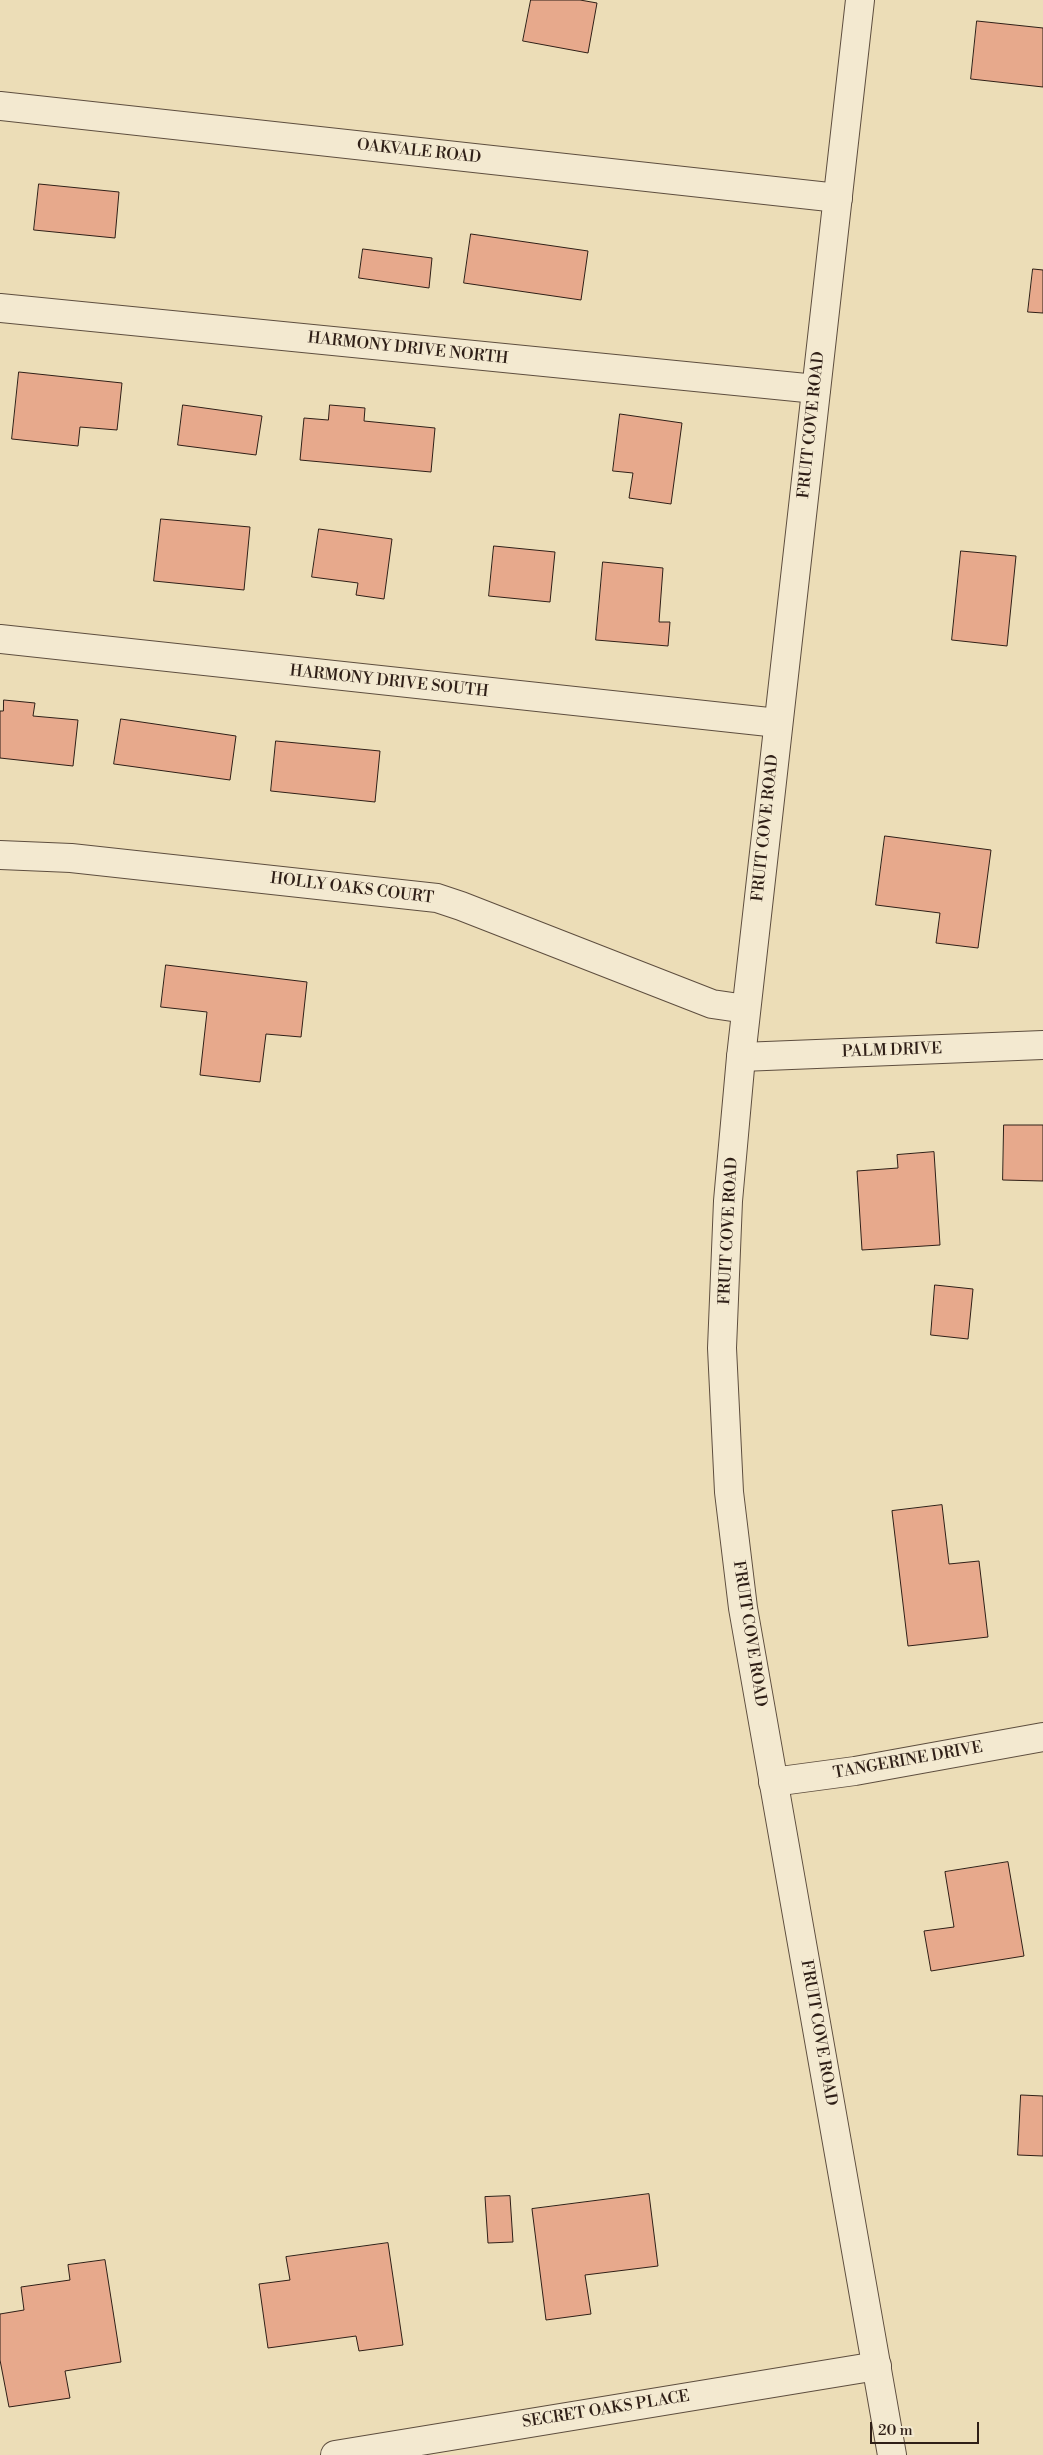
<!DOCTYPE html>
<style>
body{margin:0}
#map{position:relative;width:1043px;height:2455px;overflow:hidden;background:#ecddb7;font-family:"Libre Bodoni",serif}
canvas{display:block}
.scale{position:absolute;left:870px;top:2422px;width:109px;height:22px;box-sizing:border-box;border:2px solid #2f1f17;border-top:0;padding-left:6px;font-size:15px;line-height:18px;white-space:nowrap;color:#2f1f17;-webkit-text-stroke:4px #f3e9d0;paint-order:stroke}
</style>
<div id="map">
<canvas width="1043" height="2455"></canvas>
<div class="scale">20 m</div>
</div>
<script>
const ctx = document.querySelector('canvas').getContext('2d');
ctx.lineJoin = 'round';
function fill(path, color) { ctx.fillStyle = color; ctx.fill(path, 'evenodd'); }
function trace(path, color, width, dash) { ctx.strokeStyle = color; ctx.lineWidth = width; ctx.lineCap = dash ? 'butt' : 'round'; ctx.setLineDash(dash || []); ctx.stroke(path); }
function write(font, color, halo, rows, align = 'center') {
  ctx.font = font + ' "Libre Bodoni",serif'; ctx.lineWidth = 4.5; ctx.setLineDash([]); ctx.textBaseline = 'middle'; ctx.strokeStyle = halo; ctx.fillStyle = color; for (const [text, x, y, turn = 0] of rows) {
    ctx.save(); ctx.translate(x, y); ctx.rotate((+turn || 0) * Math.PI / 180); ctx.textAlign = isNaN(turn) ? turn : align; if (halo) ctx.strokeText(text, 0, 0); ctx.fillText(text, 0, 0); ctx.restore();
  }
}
const building = new Path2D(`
 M531 0H580L597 3 588 53 523 41Z
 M977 21 1043 28V87L971 79Z
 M39 184 119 192 115 238 34 230Z
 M471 234 588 251 581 300 464 283Z
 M363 249 432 258 429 288 359 278Z
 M1033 269 1043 270V313L1028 312Z
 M19 372 122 383 117 430 80 427 78 446 12 439Z
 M183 405 262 416 256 455 178 445Z
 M330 405 365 408 364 421 435 428 431 472 300 460 304 418 328 420Z
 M620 414 682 423 671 504 629 498 633 473 613 471Z
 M161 519 250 527 244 590 154 581Z
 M319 529 392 539 384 599 356 595 358 583 312 577Z
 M494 546 555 552 550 602 489 596Z
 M961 551 1016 556 1007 646 952 640Z
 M603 562 663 568 659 622H670L668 646 596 640Z
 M4 700 35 703 33 716 78 720 73 766 0 758V711H3Z
 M121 719 236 736 230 780 114 764Z
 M276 741 380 751 375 802 271 791Z
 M885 836 991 850 978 948 936 943 940 913 876 905Z
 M166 965 307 982 301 1037 266 1034 260 1082 200 1075 207 1012 161 1007Z
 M1004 1125H1043V1181L1003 1180Z
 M934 1152 940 1245 862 1250 857 1171 898 1168 897 1155Z
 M935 1285 973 1289 968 1339 931 1335Z
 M942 1505 949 1564 979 1561 988 1637 908 1646 892 1511Z
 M1008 1862 1024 1956 931 1971 924 1931 954 1927 945 1872Z
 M1021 2095 1043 2096V2156L1018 2155Z
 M649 2194 658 2266 585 2275 591 2314 546 2320 532 2209Z
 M510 2196 513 2242 488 2243 485 2197Z
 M388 2243 403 2345 359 2351 356 2336 268 2348 259 2284 290 2280 286 2257Z
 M105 2260 121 2362 65 2371 70 2398 9 2407 0 2360V2314L24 2310 21 2287 70 2280 68 2265Z`);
fill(building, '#e7a98c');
trace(building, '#2f1f17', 1);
const minor = new Path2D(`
 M0 106 838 198
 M0 308 816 389
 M0 639 778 723
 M0 855 71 858 437 898 461 906 712 1004 746 1009
 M741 1057 1043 1045
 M773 1782 855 1771 1043 1737
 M335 2455 877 2366`);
const tertiary = new Path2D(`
 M860 0 741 1057 728 1201 722 1348 729 1492 743 1608 892 2455`);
trace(minor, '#5e4e3f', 30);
trace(tertiary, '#5e4e3f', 30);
trace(minor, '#f3e9d0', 28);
trace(tertiary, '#f3e9d0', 28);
write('16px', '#2f1f17', '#f3e9d0', [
 ["OAKVALE ROAD",419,152,6],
 ["HARMONY DRIVE NORTH",408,349,6],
 ["FRUIT COVE ROAD",812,425,-84],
 ["HARMONY DRIVE SOUTH",389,682,6],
 ["FRUIT COVE ROAD",766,828,-84],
 ["HOLLY OAKS COURT",352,889,7],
 ["PALM DRIVE",892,1051,-2],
 ["FRUIT COVE ROAD",729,1231,-87],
 ["FRUIT COVE ROAD",749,1634,81],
 ["TANGERINE DRIVE",908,1761,-10],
 ["FRUIT COVE ROAD",818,2033,80],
 ["SECRET OAKS PLACE",606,2410,-9]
]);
</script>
